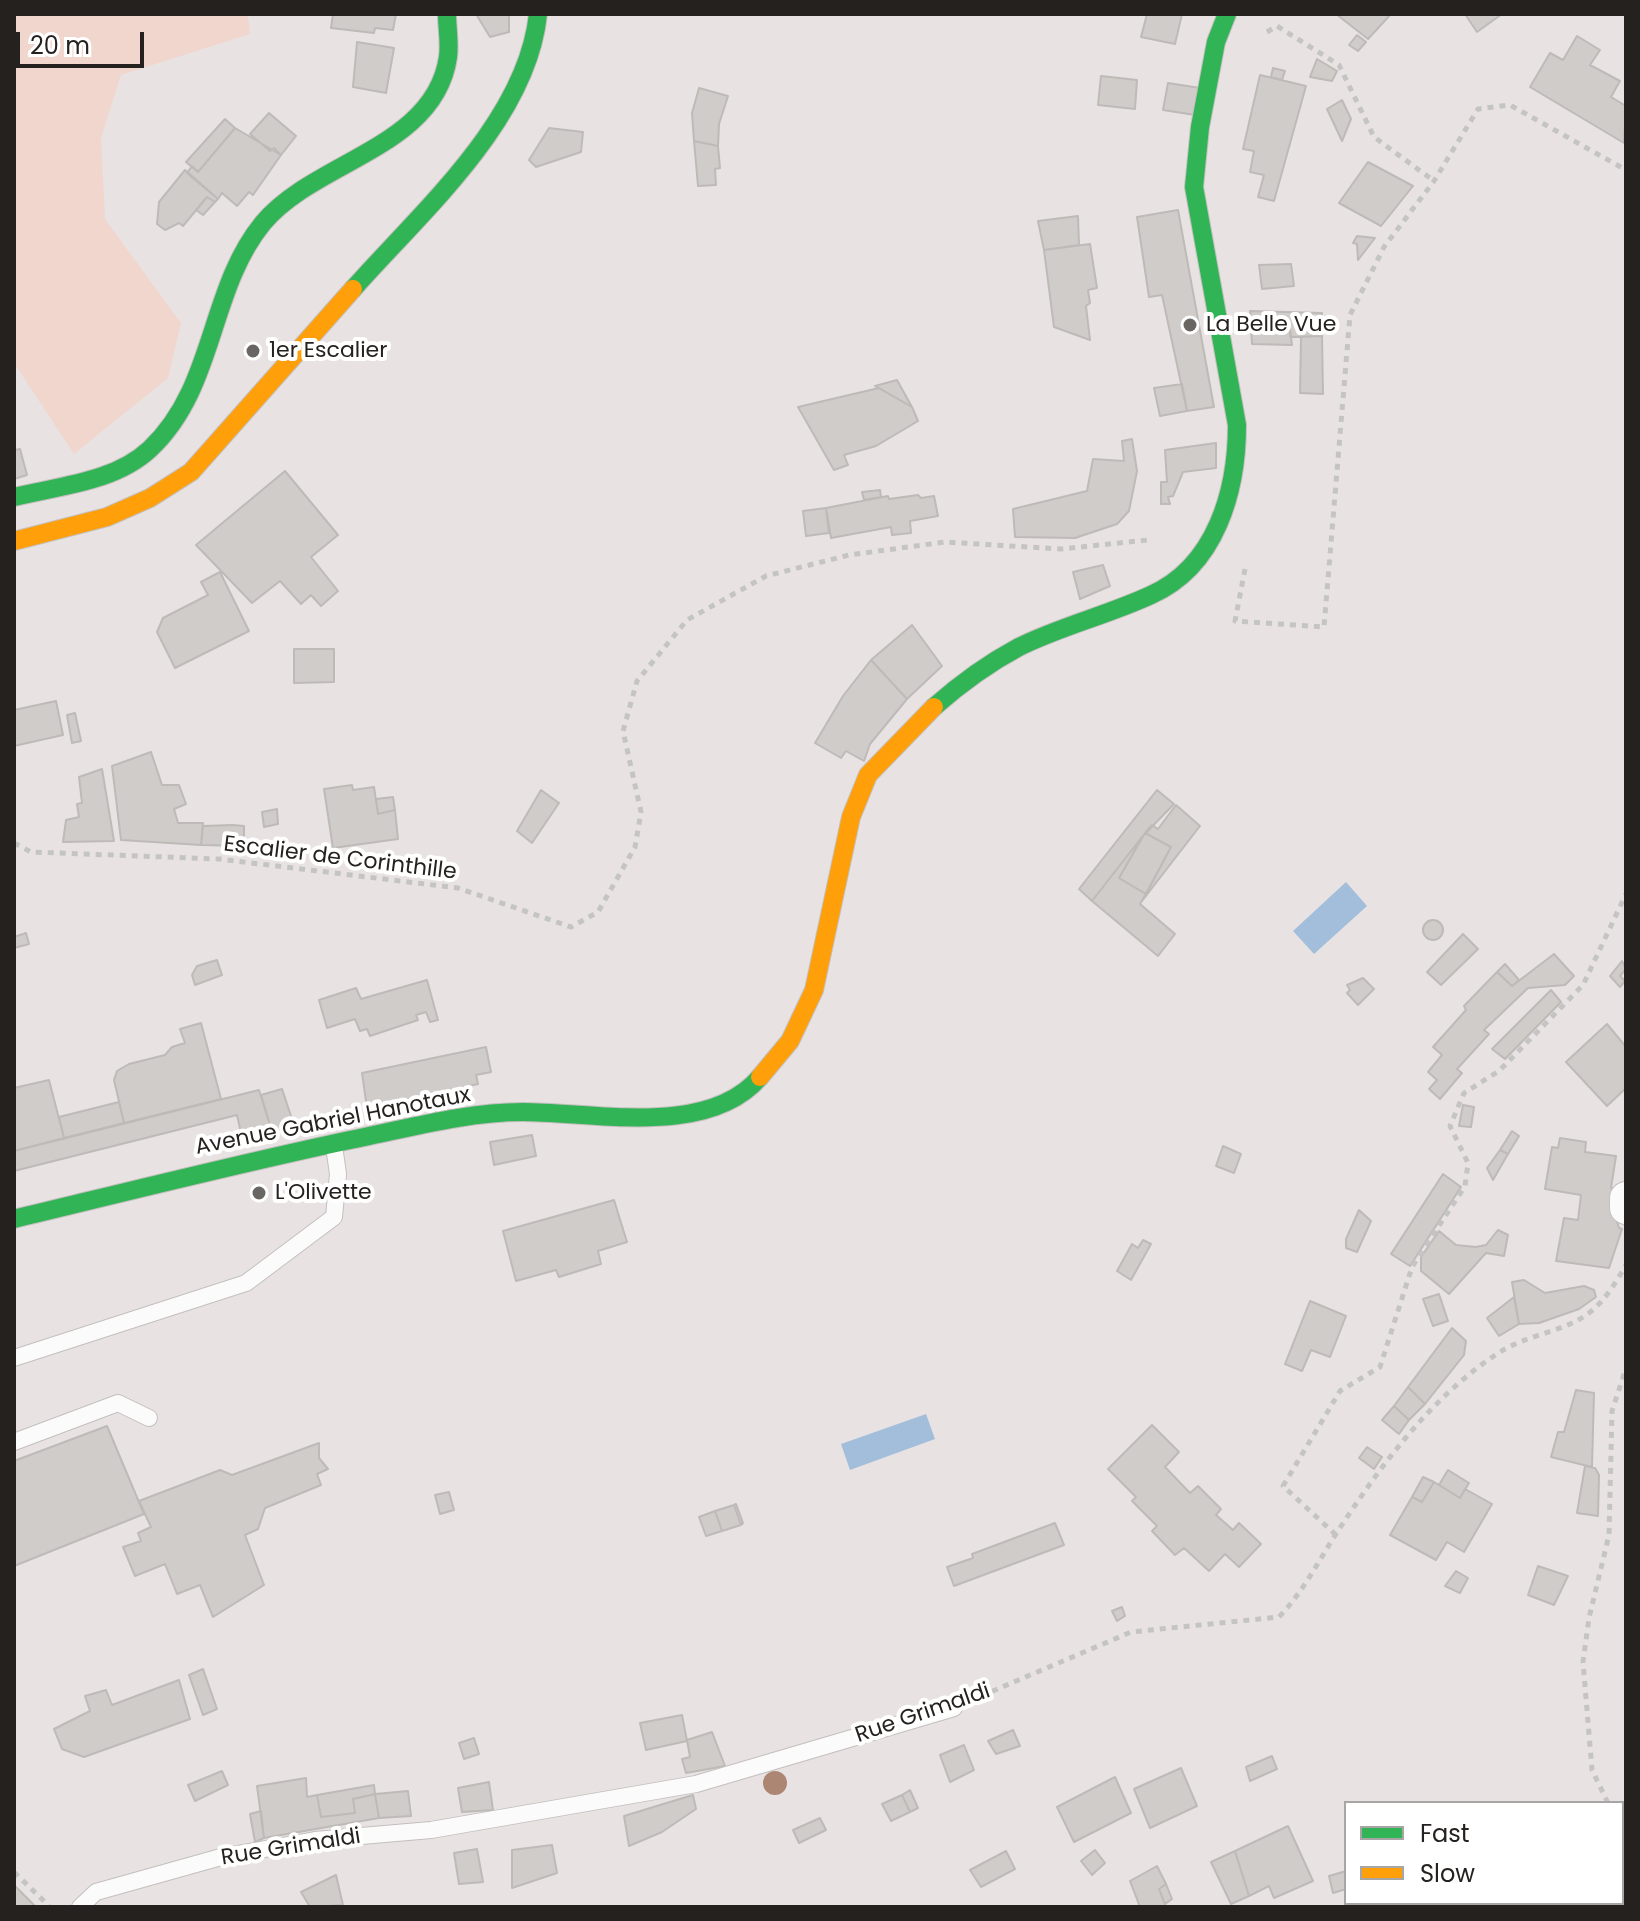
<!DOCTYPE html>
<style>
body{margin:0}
#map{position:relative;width:1640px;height:1921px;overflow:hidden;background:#e8e3e2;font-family:Poppins,sans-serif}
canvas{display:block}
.frame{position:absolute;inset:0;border:16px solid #24211f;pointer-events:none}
.legend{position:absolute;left:1344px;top:1801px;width:280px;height:104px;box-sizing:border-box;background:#fff;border:2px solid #a7a6a5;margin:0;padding:10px 14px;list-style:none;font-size:24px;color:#24211f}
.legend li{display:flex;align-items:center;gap:16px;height:40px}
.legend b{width:40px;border:2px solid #a7a6a5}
.scale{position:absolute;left:16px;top:32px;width:128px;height:36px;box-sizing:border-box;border:4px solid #24211f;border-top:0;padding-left:10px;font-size:24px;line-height:28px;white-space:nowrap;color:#24211f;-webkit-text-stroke:6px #fff;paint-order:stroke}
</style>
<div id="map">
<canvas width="1640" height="1921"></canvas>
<div class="frame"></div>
<ul class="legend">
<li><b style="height:10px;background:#30b455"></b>Fast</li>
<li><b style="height:10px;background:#ff9f0a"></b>Slow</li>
</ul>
<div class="scale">20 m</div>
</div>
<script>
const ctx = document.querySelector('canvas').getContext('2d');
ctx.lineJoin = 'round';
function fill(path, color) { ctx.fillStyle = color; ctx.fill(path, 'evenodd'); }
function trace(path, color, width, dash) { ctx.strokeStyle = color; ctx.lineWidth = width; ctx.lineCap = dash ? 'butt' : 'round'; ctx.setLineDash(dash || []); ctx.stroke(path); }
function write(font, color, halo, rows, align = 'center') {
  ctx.font = font + ' Poppins,sans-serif'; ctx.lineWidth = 8; ctx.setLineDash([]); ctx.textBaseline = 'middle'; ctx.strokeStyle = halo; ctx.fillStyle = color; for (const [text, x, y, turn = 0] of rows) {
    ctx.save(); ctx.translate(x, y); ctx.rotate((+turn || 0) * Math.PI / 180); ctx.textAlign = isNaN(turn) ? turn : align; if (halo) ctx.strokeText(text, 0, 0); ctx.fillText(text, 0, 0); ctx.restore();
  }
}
fill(new Path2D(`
 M14 14H248L250 34 121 75 101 138 105 219 181 323 168 378 74 454 14 363Z`), '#f0d6cd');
fill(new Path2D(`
 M1346 882 1367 906 1314 954 1293 931Z
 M926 1414 935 1439 850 1470 841 1444Z`), '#a3beda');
const building = new Path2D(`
 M333 14H396L393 30 375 28 374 33 331 28Z
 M476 14H509V32L490 37Z
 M1147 14H1182L1175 44 1141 37Z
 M1336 14H1391L1368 39Z
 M1465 14H1502L1477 32Z
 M1357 35 1366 42 1358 51 1349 45Z
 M1577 36 1600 50 1590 65 1620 81 1611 97 1626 106 1624 143 1530 87 1550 53 1563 60Z
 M357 42 394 48 386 93 353 87Z
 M1317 59 1337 71 1332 81 1310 77Z
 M1273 68 1285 71 1282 80 1271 77Z
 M1260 75 1306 86 1274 201 1258 197 1264 175 1250 172 1254 151 1243 149Z
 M1101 76 1137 80 1135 109 1098 105Z
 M1168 83 1200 88 1195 115 1163 110Z
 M699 88 728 96 719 124 718 146 694 141 692 113Z
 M1342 100 1351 119 1342 141 1327 109Z
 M269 113 296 136 281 155 274 148 270 151 250 134Z
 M225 119 235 128 198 172 186 162Z
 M235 128 281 155 253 195 249 192 237 206 222 193 218 199 187 173 192 166 198 172Z
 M549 128 583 132 581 152 536 167 529 160Z
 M694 141 718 146 720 168 715 169 716 185 698 186Z
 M1368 162 1413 186 1381 226 1339 203Z
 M185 170 218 199 215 202 207 197 183 226 179 223 165 230 157 224 159 202Z
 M207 197 215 202 203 215 196 210Z
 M1178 210 1214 407 1187 411 1162 295 1149 297 1137 217Z
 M1078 216 1079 245 1044 250 1038 221Z
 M1357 236 1375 238 1358 260 1357 244 1353 243Z
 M1090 244 1097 288 1088 290 1090 303 1086 306 1090 340 1054 327 1044 250Z
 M1291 264 1294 286 1262 289 1259 265Z
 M1250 311 1322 313V336L1293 337 1290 336V329L1251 328Z
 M1251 328 1290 329 1292 345 1252 344Z
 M1322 336 1323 394 1300 393 1301 337Z
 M897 380 912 407 875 386Z
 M1182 384 1187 411 1160 416 1154 388Z
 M879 388 912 407 918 421 876 446 844 455 848 465 834 470 798 407Z
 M1132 439 1137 471 1129 511 1117 524 1075 538 1015 537 1013 509 1087 491 1093 459 1124 461 1122 441Z
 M1216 443V468L1183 472 1173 496 1168 497 1170 504H1161V482H1167L1165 450Z
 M20 449 27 475 14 479V450Z
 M285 471 338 535 311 557 338 591 321 606 311 595 301 604 280 581 252 603 196 545Z
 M880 490 881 497 864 500 862 492Z
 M918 495 921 498 934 496 938 516 910 521 911 533 892 535 891 527 831 538 826 508 888 496 889 499Z
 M826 508 829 533 806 536 803 511Z
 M1103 565 1110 586 1080 599 1073 572Z
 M220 572 249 631 175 668 157 632 163 618 208 595 201 582Z
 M912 625 942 666 907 699 871 660Z
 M294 649H334V682L294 683Z
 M871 660 907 699 870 744 864 761 846 751 841 758 815 743 843 696Z
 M56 701 63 735 14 746V710Z
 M75 713 81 741 72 743 67 715Z
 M151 752 162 785H179L186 804 174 809 178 823H203L201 845 121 840 112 766Z
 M102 769 114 841 63 842 66 820 79 817 77 804 82 803 79 777Z
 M352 785 353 790 374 787 378 814 395 810 398 839 333 848 324 789Z
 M541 790 559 803 532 843 517 831Z
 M1157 790 1174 804 1142 837 1092 901 1079 889Z
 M393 797 395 810 378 814 376 799Z
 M1176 805 1200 826 1142 901 1171 847 1145 833 1152 825 1158 829Z
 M277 809 278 824 264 827 262 812Z
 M233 825 244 826V846L201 845 203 826Z
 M1145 833 1171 847 1146 894 1119 878Z
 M1142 837 1119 878 1146 894 1140 904 1175 934 1158 956 1092 901Z
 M1423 930a10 10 0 1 1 20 0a10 10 0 1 1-20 0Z
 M26 933 29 944 14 948V937Z
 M1463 934 1478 949 1441 985 1427 972Z
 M1554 954 1574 976 1565 985 1528 988 1484 1030 1489 1034 1457 1069 1462 1073 1440 1099 1429 1089 1437 1080 1428 1072 1442 1055 1433 1047 1466 1010 1464 1006 1497 972 1512 986Z
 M217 960 222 975 195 985 192 975 197 966Z
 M1622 961 1626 969 1620 976 1625 981 1620 987 1610 976Z
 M1505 964 1519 980 1512 986 1497 972Z
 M1363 978 1374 989 1358 1005 1347 993 1350 990 1347 985Z
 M427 980 438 1020 430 1022 426 1012 416 1015 418 1020 370 1036 367 1029 360 1031 355 1019 327 1028 319 1000 356 988 361 999Z
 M1551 990 1561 1002 1505 1059 1492 1049Z
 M201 1023 221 1099 124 1123 114 1080 117 1071 129 1064 165 1055 172 1047 185 1043 180 1029Z
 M1607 1024 1626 1047V1088L1607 1106 1566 1062Z
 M486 1047 491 1072 476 1075 478 1084 367 1108 362 1073Z
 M49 1080 64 1138 14 1151V1088Z
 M282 1089 294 1125 272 1132 261 1095Z
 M259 1090 270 1125 241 1133 237 1115 14 1171V1151Z
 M119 1102 124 1123 64 1138 59 1117Z
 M1463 1105 1474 1107 1471 1127 1459 1126Z
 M1512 1131 1519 1136 1508 1154 1500 1150Z
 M532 1135 536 1156 494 1165 490 1142Z
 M1560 1138 1586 1142 1585 1152 1616 1156 1611 1188 1622 1191 1616 1218 1619 1228 1622 1229 1609 1268 1556 1261 1564 1218 1578 1220 1581 1195 1545 1189 1552 1147 1558 1148Z
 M1223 1146 1241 1154 1234 1173 1216 1166Z
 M1500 1150 1508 1154 1493 1180 1487 1168Z
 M1443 1174 1461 1187 1410 1266 1391 1254Z
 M614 1200 627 1242 598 1251 601 1264 559 1277 556 1270 516 1281 503 1231Z
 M1359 1210 1371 1221 1357 1252 1346 1248V1239Z
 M1498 1230 1508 1235 1504 1256 1486 1253 1449 1294 1421 1271V1257L1439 1231 1456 1245 1476 1247 1486 1245Z
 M1143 1240 1151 1244 1131 1280 1117 1271 1132 1244 1138 1248Z
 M1524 1280 1545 1293 1584 1286 1594 1290 1596 1297 1579 1309 1539 1323 1519 1324 1512 1282Z
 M1439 1294 1448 1321 1433 1326 1423 1299Z
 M1514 1297 1519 1324 1499 1336 1487 1318Z
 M1310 1301 1346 1316 1330 1357 1311 1350 1302 1371 1285 1364Z
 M1452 1328 1466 1341 1464 1355 1425 1404 1408 1387Z
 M1408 1387 1425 1404 1409 1420 1394 1406Z
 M1576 1390 1594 1393 1592 1467 1551 1457 1558 1432H1564Z
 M1394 1406 1409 1420 1399 1434 1382 1420Z
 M1152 1425 1179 1452 1165 1467 1190 1493 1198 1486 1221 1509 1216 1515 1233 1530 1239 1523 1261 1544 1239 1567 1225 1554 1209 1571 1184 1548 1175 1555 1152 1531 1157 1526 1132 1501 1136 1497 1108 1469Z
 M107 1426 144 1514 14 1566V1461Z
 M319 1443V1458L328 1469 317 1474 321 1485 265 1508 258 1529 245 1535 264 1585 213 1617 200 1585 177 1594 165 1564 135 1576 123 1547 141 1541 138 1533 151 1527 139 1501 220 1470 232 1475Z
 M1367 1447 1382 1457 1374 1469 1359 1458Z
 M1585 1466 1595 1468 1599 1475 1598 1516 1577 1513Z
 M1448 1470 1469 1483 1460 1498 1439 1485Z
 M1423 1477 1434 1482 1422 1502 1412 1497Z
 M1434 1482 1460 1498 1465 1489 1492 1504 1464 1552 1447 1542 1436 1560 1390 1535 1412 1497 1422 1502Z
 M449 1492 454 1510 440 1514 435 1495Z
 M736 1504 743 1523 741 1525 734 1505Z
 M734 1505 741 1525 722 1531 715 1511Z
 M715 1511 722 1531 706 1536 699 1517Z
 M1055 1523 1064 1545 954 1586 947 1567 973 1558 972 1554Z
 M1538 1566 1568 1576 1554 1605 1528 1595Z
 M1456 1571 1468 1578 1460 1593 1445 1586Z
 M1122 1607 1125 1616 1117 1621 1112 1611Z
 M203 1669 217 1709 203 1715 189 1675Z
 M179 1680 190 1719 84 1757 62 1749 54 1729 90 1711 85 1696 106 1690 112 1705Z
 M682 1715 687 1741 646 1750 640 1723Z
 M1013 1730 1020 1746 996 1754 988 1741Z
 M712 1732 725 1766 686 1773 682 1759 690 1757 687 1740Z
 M474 1738 479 1754 464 1759 459 1743Z
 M964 1745 974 1770 950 1782 940 1755Z
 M1272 1756 1277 1769 1250 1781 1246 1767Z
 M1181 1768 1197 1806 1150 1828 1134 1789Z
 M222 1771 228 1785 195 1801 188 1785Z
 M1115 1777 1131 1813 1074 1842 1057 1807Z
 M306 1778 307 1797 317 1795 321 1817 355 1813 353 1799 375 1794 379 1818 264 1838 257 1786Z
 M489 1782 493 1810 462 1812 458 1788Z
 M374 1785 375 1794 353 1799 355 1813 321 1817 317 1795Z
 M910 1790 918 1808 910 1812 902 1795Z
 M408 1791 411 1816 379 1818 375 1794Z
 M693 1795 696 1809 662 1832 629 1846 624 1816Z
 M902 1795 910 1812 891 1821 882 1804Z
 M261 1811 264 1838 255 1842 250 1814Z
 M820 1818 826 1830 799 1843 793 1830Z
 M1288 1826 1313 1881 1274 1898 1269 1886 1249 1896 1235 1851Z
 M552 1845 557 1873 512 1888V1850Z
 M477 1849 483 1882 459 1884 454 1853Z
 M1095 1850 1105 1863 1092 1875 1081 1861Z
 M1006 1851 1015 1869 981 1887 970 1870Z
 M1235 1851 1249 1896 1231 1904 1211 1862Z
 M1157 1866 1166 1884 1159 1889 1166 1907H1140L1130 1881Z
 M1346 1871V1889L1333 1893 1329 1876Z
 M336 1875 343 1905 310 1907 301 1892Z
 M1166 1884 1172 1899 1165 1904 1159 1889Z
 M15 1886 36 1907H14Z`);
fill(building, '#d0ccca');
trace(building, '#bebab8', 2);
const lane = new Path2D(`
 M14 1358 246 1283 334 1217 338 1174 334 1146
 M14 1442 118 1403 149 1418
 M80 1907 96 1892 221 1857 315 1840 431 1830 696 1784 954 1708`);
const street = new Path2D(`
 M1626 1198V1208`);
const fast = new Path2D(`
 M353 289C421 212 527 121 538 14
 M14 497C59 486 115 482 150 449 216 387 208 290 263 223 314 161 435 148 448 57 450 43 447 28 447 14
 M934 707C960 684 989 663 1019 647 1061 626 1108 615 1151 595 1216 566 1237 491 1237 425L1194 187 1200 127 1216 42 1227 14
 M14 1219C126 1192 237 1164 350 1140 406 1129 465 1112 523 1112 594 1112 708 1138 760 1077`);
const slow = new Path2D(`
 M14 541 107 517 150 498 191 472 353 289
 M760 1077 790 1041 814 990 851 817 868 775 934 707`);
trace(lane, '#c3bfbe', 18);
trace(street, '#c3bfbe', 34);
trace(fast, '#c3bfbe', 20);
trace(slow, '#c3bfbe', 20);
trace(new Path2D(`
 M1267 32 1277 26 1339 65 1374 137 1434 181
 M1245 569 1235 621 1324 627 1350 315 1384 247 1434 181 1478 109 1510 105 1626 170
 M14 843 31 852 219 859 458 888 571 927 598 912 635 847 641 812 623 731 637 681 687 620 766 576 849 555 945 542 1061 549 1148 540
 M1336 1535 1283 1486 1340 1391 1380 1367 1412 1267 1465 1186 1468 1163 1450 1126 1464 1093 1499 1071 1583 985 1626 894
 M981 1696 1131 1632 1279 1617C1302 1593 1317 1564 1334 1537 1378 1469 1431 1396 1500 1352 1526 1335 1564 1332 1589 1313 1605 1301 1616 1282 1626 1265
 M1608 1803 1592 1770 1583 1662 1589 1618 1609 1535 1612 1411 1626 1368
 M1622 1833 1626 1846
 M14 1872 49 1906
 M1622 1898 1626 1892
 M1616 1907 1618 1903`), '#c5c4c4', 5, [6, 6]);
trace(lane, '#fcfbfb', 16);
trace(street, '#fcfbfb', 32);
trace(fast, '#30b455', 18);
trace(slow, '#ff9f0a', 18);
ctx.fillStyle = '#ad8573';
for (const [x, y] of [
 [775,1783]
]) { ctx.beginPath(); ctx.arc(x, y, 12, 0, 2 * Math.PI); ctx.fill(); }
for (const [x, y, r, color] of [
 [1190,325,8,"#696563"],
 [253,351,8,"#696563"],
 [259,1193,8,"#696563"]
]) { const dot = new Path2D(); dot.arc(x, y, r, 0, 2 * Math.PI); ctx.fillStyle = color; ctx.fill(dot); trace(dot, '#fff', 3); }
write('22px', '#24211f', '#fff', [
 ["La Belle Vue",1206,325],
 ["1er Escalier",269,351],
 ["L'Olivette",275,1193]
], 'left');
write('22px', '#24211f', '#fff', [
 ["Escalier de Corinthille",340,859,7],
 ["Avenue Gabriel Hanotaux",333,1122,-11],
 ["Rue Grimaldi",923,1714,-19],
 ["Rue Grimaldi",291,1848,-9]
]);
</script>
